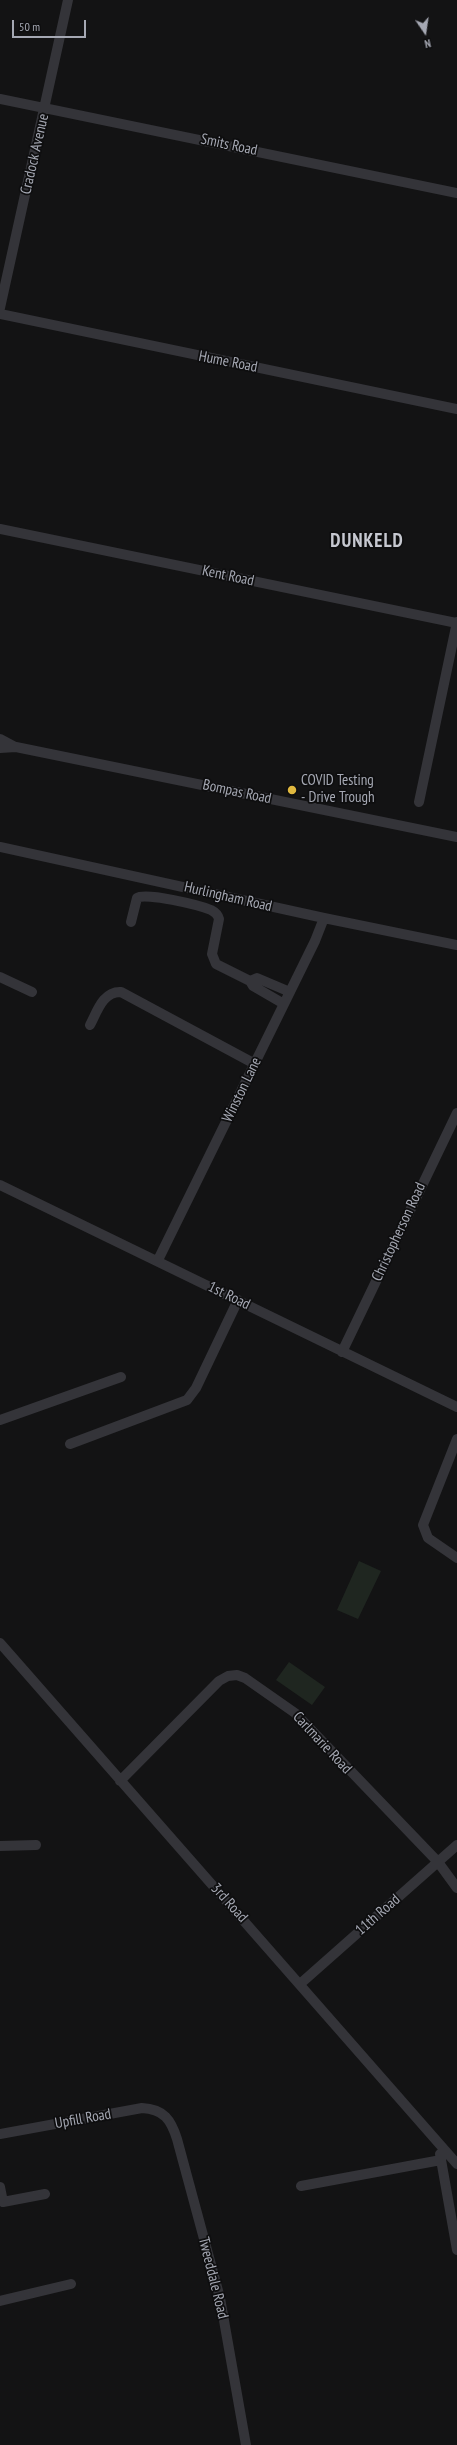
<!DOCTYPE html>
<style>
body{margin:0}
#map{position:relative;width:457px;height:2445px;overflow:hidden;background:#131314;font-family:"PT Sans Narrow",sans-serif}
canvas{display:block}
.north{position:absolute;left:405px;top:12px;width:40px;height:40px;-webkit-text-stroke:3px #0e0e0f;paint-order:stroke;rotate:167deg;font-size:11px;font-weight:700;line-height:16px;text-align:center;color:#a5a8b3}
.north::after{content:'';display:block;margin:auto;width:14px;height:18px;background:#a5a8b3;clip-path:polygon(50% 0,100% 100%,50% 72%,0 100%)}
.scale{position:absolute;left:12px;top:20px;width:74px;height:18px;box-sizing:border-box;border:2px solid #a5a8b3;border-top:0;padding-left:5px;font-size:12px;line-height:14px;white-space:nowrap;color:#a5a8b3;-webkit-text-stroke:3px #0e0e0f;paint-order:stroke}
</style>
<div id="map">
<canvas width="457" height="2445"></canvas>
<div class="north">N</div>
<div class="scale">50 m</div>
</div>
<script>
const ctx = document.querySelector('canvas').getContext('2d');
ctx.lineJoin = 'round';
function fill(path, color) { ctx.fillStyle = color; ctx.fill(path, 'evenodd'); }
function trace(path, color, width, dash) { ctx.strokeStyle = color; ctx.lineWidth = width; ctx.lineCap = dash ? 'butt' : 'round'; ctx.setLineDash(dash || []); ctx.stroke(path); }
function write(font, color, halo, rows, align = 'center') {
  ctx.font = font + ' "PT Sans Narrow",sans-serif'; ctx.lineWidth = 3.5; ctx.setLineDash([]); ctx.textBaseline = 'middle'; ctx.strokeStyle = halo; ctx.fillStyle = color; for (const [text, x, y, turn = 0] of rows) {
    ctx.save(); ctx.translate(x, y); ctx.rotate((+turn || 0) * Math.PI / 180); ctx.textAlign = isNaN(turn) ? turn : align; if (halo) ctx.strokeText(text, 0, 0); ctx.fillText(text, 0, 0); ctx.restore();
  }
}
fill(new Path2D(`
 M359 1561 381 1571 358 1619 337 1610Z
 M289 1662 325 1687 312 1705 276 1680Z`), '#1f2620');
trace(new Path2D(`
 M0 99 457 193
 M0 308 68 0
 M0 314 457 409
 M0 529 457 623
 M0 739 15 747
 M0 748 16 747 457 837
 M419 802 457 622
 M0 847 324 918 457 945
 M131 922 137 898C145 892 199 905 211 910 215 912 218 915 219 919L212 954 216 964 250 981 257 978 290 992
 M0 977 32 992
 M250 981 253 986 284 1004
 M90 1025C97 1012 103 991 121 992L255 1064
 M0 1185 457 1407
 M158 1260 315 941 324 918
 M342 1352 457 1113
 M0 1420 121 1377
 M457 1439 423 1525 428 1538 457 1558
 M70 1444 187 1400 196 1388 238 1300
 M0 1643 457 2164
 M120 1781 219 1681 228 1676 237 1675 245 1678 295 1713 438 1862 457 1888
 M0 1846 36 1845
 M300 1984 457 1845
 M0 2134 142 2108C164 2109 171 2120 177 2139L220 2298 246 2445
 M440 2154 457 2250
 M301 2186 441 2160
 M0 2187 3 2202 45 2194
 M0 2301 71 2284`), '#343439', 10);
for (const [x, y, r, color] of [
 [292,790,5,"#e0b83f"]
]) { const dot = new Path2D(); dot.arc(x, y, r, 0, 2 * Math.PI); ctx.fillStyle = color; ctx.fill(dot); trace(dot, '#0e0e0f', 1.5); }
write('15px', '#a5a8b3', '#0e0e0f', [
 ["Smits Road",229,145,12],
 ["Cradock Avenue",35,154,-77],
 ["Hume Road",228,362,11],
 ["Kent Road",228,576,12],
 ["Bompas Road",237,792,12],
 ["Hurlingham Road",228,897,13],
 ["Winston Lane",242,1090,-64],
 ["Christopherson Road",399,1232,-65],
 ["1st Road",229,1296,26],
 ["Carlmarie Road",322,1743,47],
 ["3rd Road",229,1903,48],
 ["11th Road",378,1915,-41],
 ["Upfill Road",83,2119,-10],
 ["Tweeddale Road",213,2278,76]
]);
write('15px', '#a5a8b3', '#0e0e0f', [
 ["COVID Testing",301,781],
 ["- Drive Trough",301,798]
], 'left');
ctx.letterSpacing = '1px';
write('bold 19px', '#c6c8d0', '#0e0e0f', [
 ["DUNKELD",367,542]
]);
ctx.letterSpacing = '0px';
</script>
